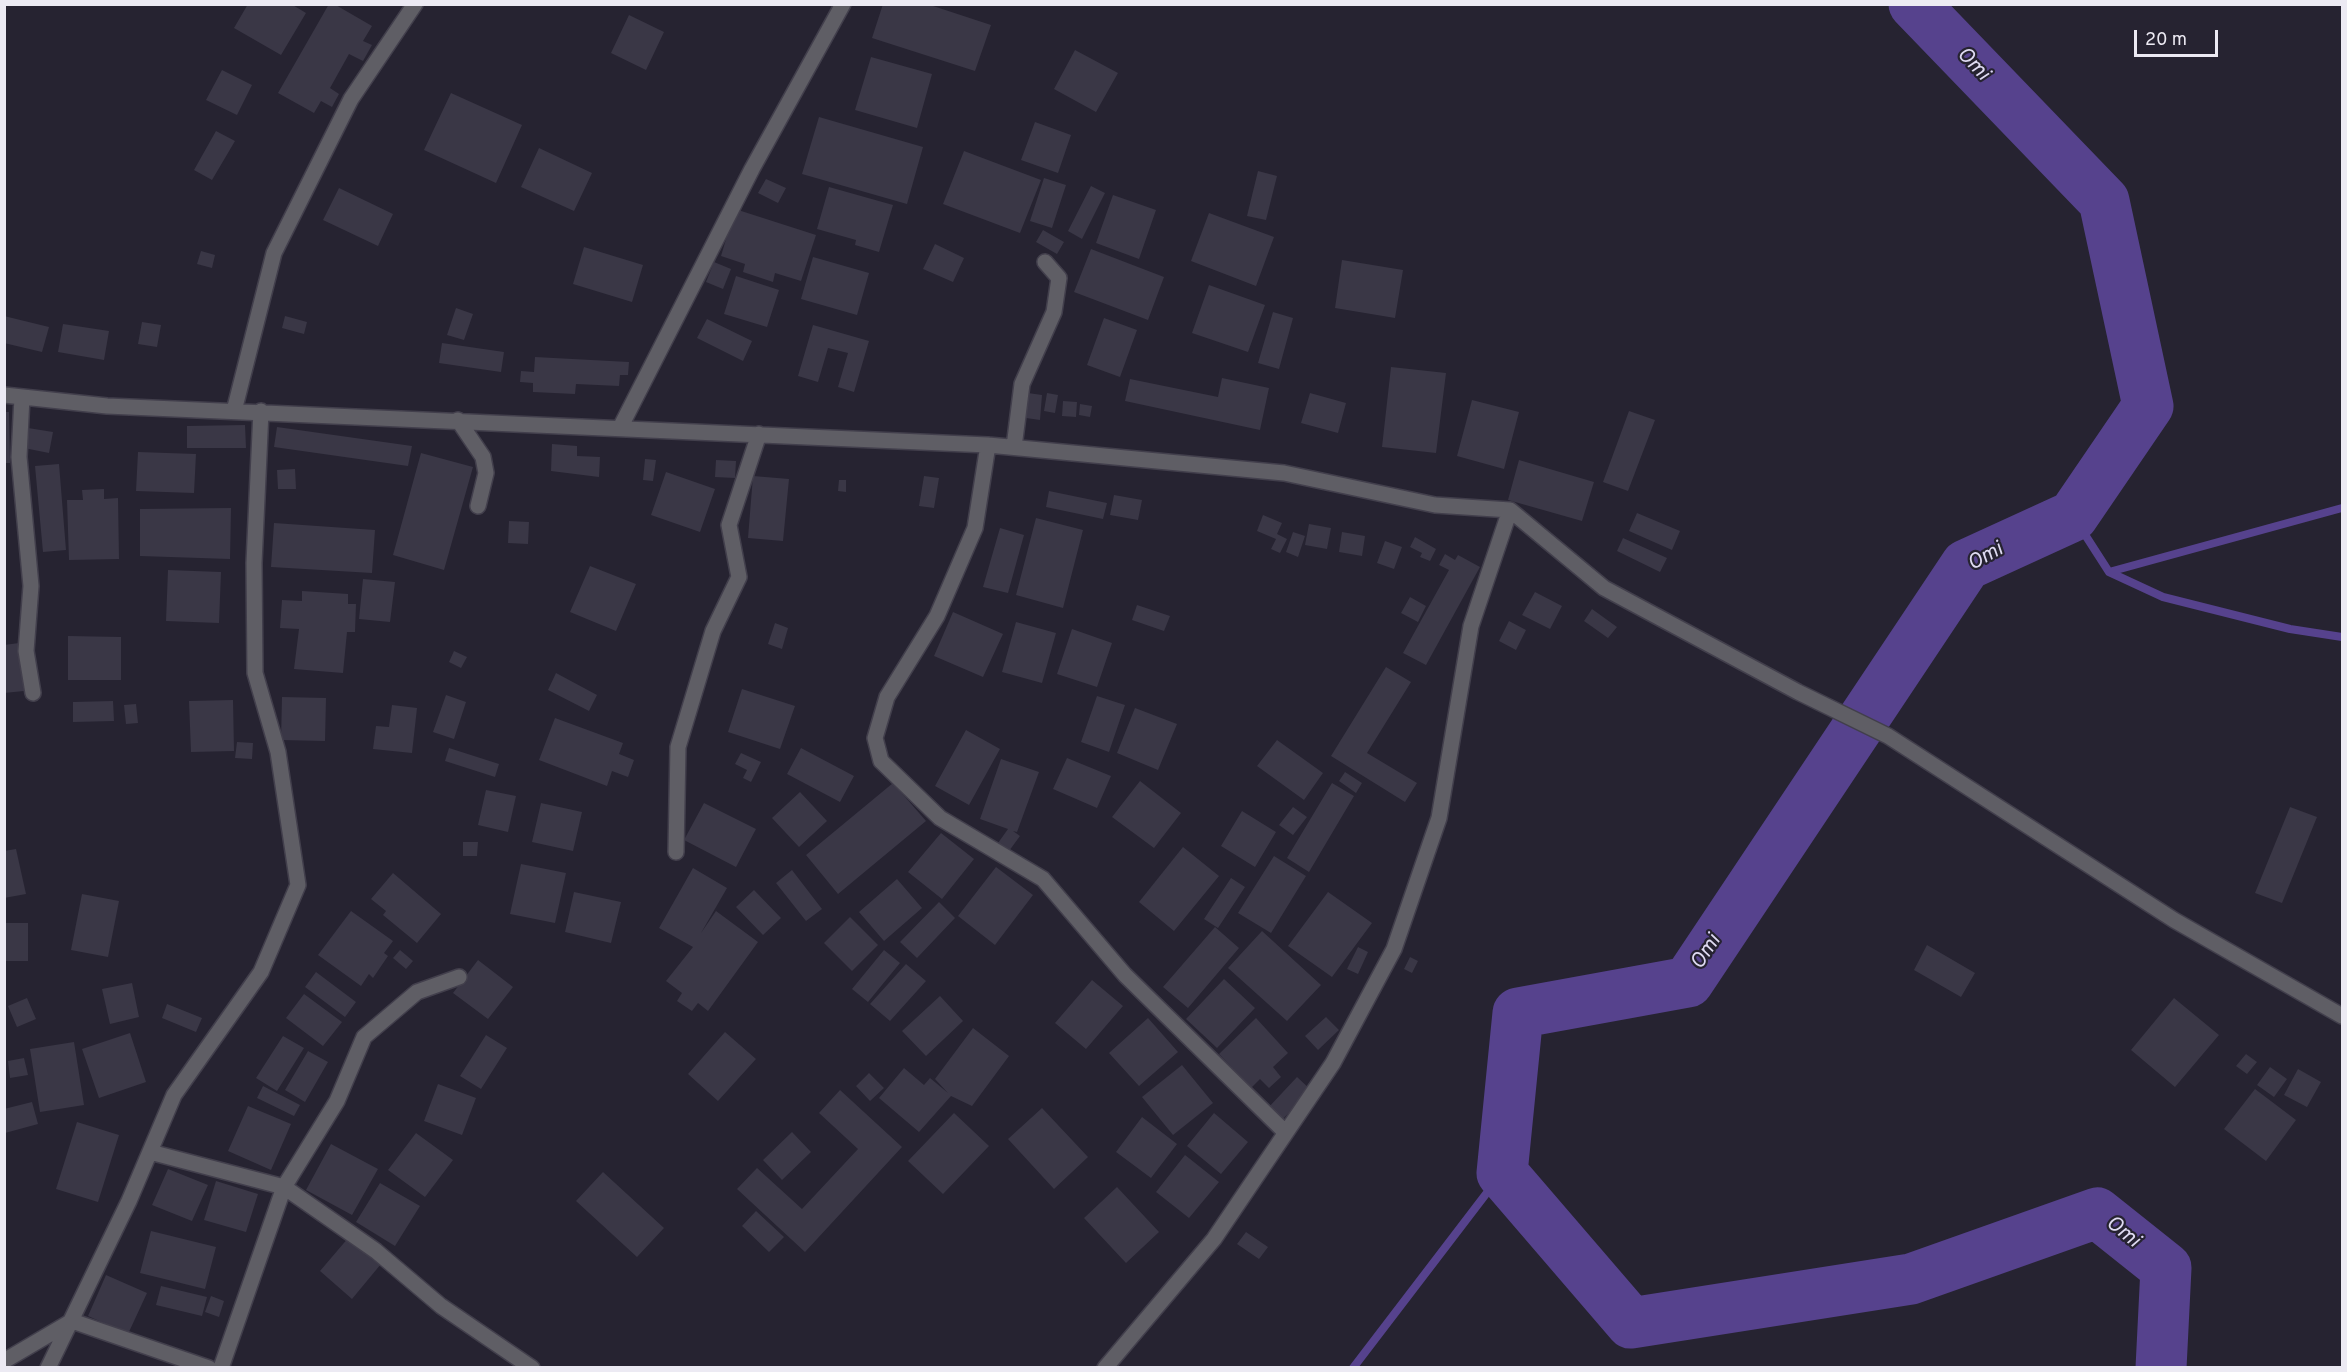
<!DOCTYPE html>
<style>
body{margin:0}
#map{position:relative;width:2347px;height:1372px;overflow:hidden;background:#262331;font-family:Overpass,sans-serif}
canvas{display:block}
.frame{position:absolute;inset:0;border:6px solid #eceaf3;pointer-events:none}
.scale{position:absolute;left:2134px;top:30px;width:84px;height:27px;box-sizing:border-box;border:3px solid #eceaf3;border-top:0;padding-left:8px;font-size:18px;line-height:21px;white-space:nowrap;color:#eceaf3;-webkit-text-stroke:4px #262331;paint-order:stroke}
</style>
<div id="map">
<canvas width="2347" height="1372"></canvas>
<div class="frame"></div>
<div class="scale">20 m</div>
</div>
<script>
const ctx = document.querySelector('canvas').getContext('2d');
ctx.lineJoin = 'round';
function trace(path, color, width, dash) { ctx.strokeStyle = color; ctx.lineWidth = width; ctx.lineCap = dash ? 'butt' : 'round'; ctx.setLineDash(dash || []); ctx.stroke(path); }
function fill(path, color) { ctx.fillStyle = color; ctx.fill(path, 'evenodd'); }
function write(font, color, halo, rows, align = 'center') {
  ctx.font = font + ' Overpass,sans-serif'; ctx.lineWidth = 4.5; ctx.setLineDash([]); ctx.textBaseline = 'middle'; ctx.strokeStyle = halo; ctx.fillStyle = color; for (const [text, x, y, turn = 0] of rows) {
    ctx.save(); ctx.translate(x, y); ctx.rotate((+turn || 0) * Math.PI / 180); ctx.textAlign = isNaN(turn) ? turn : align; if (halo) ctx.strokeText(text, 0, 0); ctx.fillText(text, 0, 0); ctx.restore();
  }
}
trace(new Path2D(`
 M2073 516 2109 572 2163 597 2290 629 2342 637
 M2109 572 2342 508
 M1353 1368 1502 1173`), '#56428d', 8);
trace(new Path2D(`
 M1914 4 2104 201 2148 406 2073 516 1966 565 1688 982 1518 1013 1502 1173 1631 1323 1911 1279 2097 1213 2166 1268 2161 1368`), '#56428d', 51);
fill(new Path2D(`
 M248 4H291L306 13 281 55 234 28Z
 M329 4H334L372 26 363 41 372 45 363 61 349 54 330 88 339 94 332 107 321 101 314 113 278 93Z
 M883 4H927L991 25 975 71 872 38Z
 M629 15 664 32 646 70 611 53Z
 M1075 50 1118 73 1096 112 1054 89Z
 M871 57 932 74 917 128 855 110Z
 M222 70 252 85 237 115 206 100Z
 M451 93 522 125 496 183 424 150Z
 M819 117 923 147 907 204 802 174Z
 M1035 122 1071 135 1058 173 1021 160Z
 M216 131 235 141 212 180 194 170Z
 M539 148 592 173 574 211 521 187Z
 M964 151 1041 180 1020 233 943 204Z
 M1258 171 1277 176 1266 220 1247 216Z
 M1044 178 1066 185 1052 228 1030 221Z
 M766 179 786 188 778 203 758 193Z
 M1091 186 1105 193 1082 239 1068 231Z
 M829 187 893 205 879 252 855 245 856 240 817 229Z
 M339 188 393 214 378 246 323 220Z
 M1113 195 1156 210 1139 259 1096 243Z
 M735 209 816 235 801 281 775 273 773 282 743 272 745 264 721 256Z
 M1209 213 1274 237 1256 286 1191 261Z
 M1043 230 1064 242 1057 254 1036 242Z
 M935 244 964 258 953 282 923 269Z
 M584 247 643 265 632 302 573 284Z
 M1091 249 1164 277 1148 320 1074 292Z
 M201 251 215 255 212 268 197 264Z
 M813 257 869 273 857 315 801 299Z
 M1342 260 1403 270 1395 318 1335 308Z
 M714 262 731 269 723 289 706 282Z
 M736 276 779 290 767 327 724 314Z
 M1209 285 1265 305 1248 352 1192 333Z
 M456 308 473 314 464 340 447 335Z
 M1273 312 1293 318 1279 369 1258 363Z
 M4 316 49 327 42 352 4 343Z
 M285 316 307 322 304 334 282 328Z
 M1104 318 1137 330 1120 377 1087 365Z
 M707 319 752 341 743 361 697 338Z
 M142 322 161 325 157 347 138 344Z
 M63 324 109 331 104 360 58 352Z
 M813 325 869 341 854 392 838 387 848 353 828 348 818 382 798 376Z
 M442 343 504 352 501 372 439 363Z
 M535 357 629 362 628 375H620L619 386 576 384 575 394 533 392V383L520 382 521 371 534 372Z
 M1391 367 1446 373 1436 453 1382 447Z
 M1222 378 1269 388 1260 430 1125 401 1130 379 1218 397Z
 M1028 393 1042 395 1040 420 1026 418Z
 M1047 393 1058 395 1055 413 1044 411Z
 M1310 393 1346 403 1338 433 1301 423Z
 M1472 400 1519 412 1504 469 1457 456Z
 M1063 401 1077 402 1076 417 1062 416Z
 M1080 404 1092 406 1090 417 1079 415Z
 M1629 411 1655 420 1628 491 1603 482Z
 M4 412H9L10 463H4Z
 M245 425 246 448H187V426Z
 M277 427 412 446 408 466 274 447Z
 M28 428 53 432 49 453 24 448Z
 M552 444 577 446V456L600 457 599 477 551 471Z
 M138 452 196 454 194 493 136 491Z
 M421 453 473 467 444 570 393 555Z
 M645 459 656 460 653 481 643 480Z
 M716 460 736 461 735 478 715 477Z
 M1519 460 1594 482 1582 521 1508 500Z
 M59 464 66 550 43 552 35 466Z
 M295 469 296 489H278L277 470Z
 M666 472 715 489 700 532 651 515Z
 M753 476 789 479 783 541 748 538Z
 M924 476 939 478 934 508 919 506Z
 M839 480H846V492L838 491Z
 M104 489V499L118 498 119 559 69 560 67 500H83L82 490Z
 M1049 491 1107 503 1103 519 1046 507Z
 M1114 495 1142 500 1138 520 1110 515Z
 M231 508 230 559 140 556V509Z
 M1637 513 1680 531 1672 550 1629 531Z
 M1263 515 1282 523 1277 534 1287 539 1280 553 1271 549 1276 539 1257 531Z
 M1036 518 1083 530 1063 608 1016 595Z
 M509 521 529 522 528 544 508 543Z
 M274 523 375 530 372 573 271 567Z
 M1309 524 1331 528 1327 549 1305 545Z
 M1000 528 1024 535 1008 593 983 587Z
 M1293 532 1305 536 1298 557 1286 552Z
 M1342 532 1365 536 1362 556 1339 552Z
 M1415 537 1436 549 1430 561 1420 557 1422 553 1410 547Z
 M1623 538 1667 558 1660 572 1617 551Z
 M1385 541 1402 547 1394 569 1377 563Z
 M1445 554 1455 560 1458 555 1480 567 1426 665 1403 653 1449 570 1439 565Z
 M590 566 636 584 616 631 570 612Z
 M168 570 221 572 219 623 166 621Z
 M363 579 395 582 390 622 359 619Z
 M302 591 348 594V604H356L355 632H347L343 673 294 669 299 629 280 628 282 600 302 601Z
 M1535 592 1562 606 1550 629 1522 615Z
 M1410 597 1426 606 1418 622 1401 613Z
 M1137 605 1170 616 1164 631 1132 620Z
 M1592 609 1617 627 1608 638 1584 621Z
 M953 612 1003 634 983 677 934 656Z
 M1509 621 1526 630 1516 650 1499 641Z
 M1016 622 1056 633 1042 683 1002 672Z
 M775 623 788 628 782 649 768 644Z
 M1072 629 1112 643 1097 687 1057 674Z
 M68 636 121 637V680H68Z
 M19 643 24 691 4 693V645Z
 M454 651 467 657 461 668 449 662Z
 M1386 667 1411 682 1367 753 1417 783 1405 802 1331 756Z
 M556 673 597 695 589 711 548 690Z
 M742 689 795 706 780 749 728 732Z
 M446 695 466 702 454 739 433 732Z
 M1097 696 1125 705 1109 752 1081 742Z
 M282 697 326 698 325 741 281 740Z
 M233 700 234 751 191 752 189 701Z
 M113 701 114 721 73 722V702Z
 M136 704 138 723 126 724 124 705Z
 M392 705 417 708 412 753 373 749 376 726 389 727Z
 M1135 708 1177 724 1158 770 1117 753Z
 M555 718 623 743 619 754 634 760 628 777 612 771 607 786 539 760Z
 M966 730 1000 749 969 805 935 786Z
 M1277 740 1323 773 1304 800 1257 766Z
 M237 742 253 743 252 759 235 758Z
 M449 748 499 764 495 777 445 761Z
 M801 748 854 776 840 802 787 774Z
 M741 753 761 762 751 782 743 778 747 770 735 764Z
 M1067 758 1111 776 1097 808 1053 789Z
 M1001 759 1039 772 1017 832 1013 831 1020 836 1009 851 998 843 1008 829 980 819Z
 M1345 772 1362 783 1356 793 1339 781Z
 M1140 781 1181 813 1154 848 1112 817Z
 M893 783 926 821 838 894 806 855Z
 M1332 783 1354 796 1309 872 1287 858Z
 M486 790 516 796 508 832 478 825Z
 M800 792 827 821 799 847 772 818Z
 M541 803 582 812 573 851 532 842Z
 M704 803 756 829 736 867 684 840Z
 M1293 807 1307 817 1293 835 1279 825Z
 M2290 807 2317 817 2282 903 2255 893Z
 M1242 811 1276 832 1255 867 1221 846Z
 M941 833 974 859 942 899 908 872Z
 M463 842H478L477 856H463Z
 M1183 847 1219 876 1174 931 1139 902Z
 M16 849 26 894 4 898V851Z
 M1274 856 1306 876 1271 933 1238 913Z
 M521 864 566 873 555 923 510 914Z
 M996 867 1033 895 995 945 958 916Z
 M693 868 727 888 701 933 716 911 758 942 708 1011 698 1003 692 1011 677 1001 682 993 666 981 693 947 659 928Z
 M792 870 822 909 806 921 776 883Z
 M393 873 441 914 417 943 383 915 386 911 371 899Z
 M1231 878 1245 887 1218 928 1204 919Z
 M897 879 922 908 884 941 859 912Z
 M754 890 781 918 763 935 736 907Z
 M574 892 621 902 611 943 565 932Z
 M1328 892 1372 923 1332 977 1288 946Z
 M82 894 119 901 108 957 71 950Z
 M939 902 955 918 917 958 900 942Z
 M351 911 393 941 384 953 388 956 373 978 369 974 361 986 318 955Z
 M850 917 878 945 852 971 824 943Z
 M4 923H28V961H4Z
 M1215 927 1239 948 1188 1008 1163 987Z
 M1262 931 1321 985 1287 1021 1228 968Z
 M1927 945 1975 973 1961 997 1914 970Z
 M1358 947 1368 952 1358 974 1347 969Z
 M400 950 413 961 406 969 393 958Z
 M884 950 900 963 868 1002 852 989Z
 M1410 957 1418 961 1412 973 1404 969Z
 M478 960 513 987 488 1019 453 993Z
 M906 964 926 981 890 1021 870 1004Z
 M316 972 356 1002 345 1017 305 987Z
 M1224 979 1255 1008 1217 1048 1186 1019Z
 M1092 980 1123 1006 1086 1049 1055 1023Z
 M132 983 139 1017 110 1024 102 989Z
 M304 994 342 1022 323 1046 286 1018Z
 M940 996 963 1021 926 1056 902 1031Z
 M27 998 36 1019 17 1027 8 1006Z
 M2174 998 2219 1035 2175 1087 2131 1050Z
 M167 1004 202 1018 196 1032 162 1018Z
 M1326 1017 1339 1030 1318 1050 1305 1036Z
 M1148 1018 1178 1052 1139 1086 1109 1053Z
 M1256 1018 1288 1053 1273 1067 1281 1077 1269 1088 1260 1079 1251 1088 1219 1054Z
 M973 1028 1009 1056 972 1106 951 1096 919 1132 879 1098 904 1068 924 1085 930 1078 948 1093 935 1079Z
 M725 1032 756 1059 718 1101 688 1074Z
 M130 1033 146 1082 99 1098 82 1049Z
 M486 1035 507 1048 481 1089 460 1076Z
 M283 1036 304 1048 277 1091 256 1078Z
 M74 1042 84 1105 40 1112 30 1049Z
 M308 1051 328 1062 305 1102 285 1090Z
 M2246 1054 2257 1062 2247 1074 2236 1066Z
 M24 1058 28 1075 10 1078 8 1061Z
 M1182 1065 1213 1103 1173 1135 1142 1097Z
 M2270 1067 2287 1079 2274 1097 2257 1085Z
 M2298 1069 2321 1082 2307 1107 2284 1095Z
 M869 1073 884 1088 870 1101 856 1086Z
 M1297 1077 1311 1090 1281 1121 1268 1108Z
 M438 1084 476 1098 462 1135 424 1121Z
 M263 1086 300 1105 294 1116 257 1098Z
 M2255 1089 2296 1120 2266 1161 2224 1129Z
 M840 1090 902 1147 805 1252 737 1189 757 1168 802 1209 858 1149 819 1113Z
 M32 1102 38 1124 5 1133 4 1109Z
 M248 1106 291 1124 271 1170 228 1151Z
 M1042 1108 1088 1157 1054 1189 1008 1139Z
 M954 1113 989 1146 943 1194 908 1161Z
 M1214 1113 1248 1142 1221 1174 1187 1146Z
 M1142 1117 1177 1144 1151 1178 1116 1152Z
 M77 1122 119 1135 98 1202 56 1189Z
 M792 1132 811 1152 782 1180 763 1160Z
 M416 1133 453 1160 425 1197 388 1170Z
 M331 1144 378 1169 352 1215 306 1190Z
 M1185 1155 1219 1182 1189 1218 1156 1192Z
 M168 1169 208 1185 192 1221 152 1205Z
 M603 1172 664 1228 637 1257 576 1201Z
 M216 1181 258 1194 246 1232 204 1220Z
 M380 1183 420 1206 395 1246 356 1222Z
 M1117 1187 1159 1232 1126 1263 1084 1218Z
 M756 1211 784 1237 769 1252 742 1226Z
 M151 1231 216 1247 205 1289 140 1273Z
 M1246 1232 1268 1247 1259 1259 1237 1244Z
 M349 1237 381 1264 352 1299 320 1271Z
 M106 1275 147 1293 128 1334 88 1316Z
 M161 1286 207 1297 202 1316 156 1305Z
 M211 1296 224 1301 219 1317 205 1312Z`), '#3a3746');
const minor = new Path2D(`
 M4 395 107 406 988 445 1284 473 1435 505 1510 510 1604 588 1798 692 1888 736 2174 920 2342 1016
 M22 397 19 457 31 586 26 651 33 693
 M234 411 274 253 351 99 415 4
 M458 420 483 457 486 473 478 506
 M620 428 752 169 843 4
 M988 445 975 528 937 616 887 697 875 738 881 761 940 818 1043 879 1125 975 1284 1131
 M1014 447 1022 384 1054 312 1059 278 1045 262
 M676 852 678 747 713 631 739 577 729 525 759 434
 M150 1152 284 1187 376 1251 441 1306 532 1368
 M4 1361 72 1321 209 1368
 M48 1368 129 1201 174 1095 261 972 298 885 278 752 255 673 254 563 261 411
 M221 1368 284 1187 337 1101 364 1037 417 992 459 977
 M1105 1368 1214 1239 1333 1063 1394 949 1439 818 1471 626 1510 510`);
trace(minor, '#423f4c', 18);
trace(minor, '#5f5e65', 15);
write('italic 21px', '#dfdbf2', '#262331', [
 ["Omi",1972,65,46],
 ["Omi",1986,558,-29],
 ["Omi",1707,953,-56],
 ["Omi",2122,1233,39]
]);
</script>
